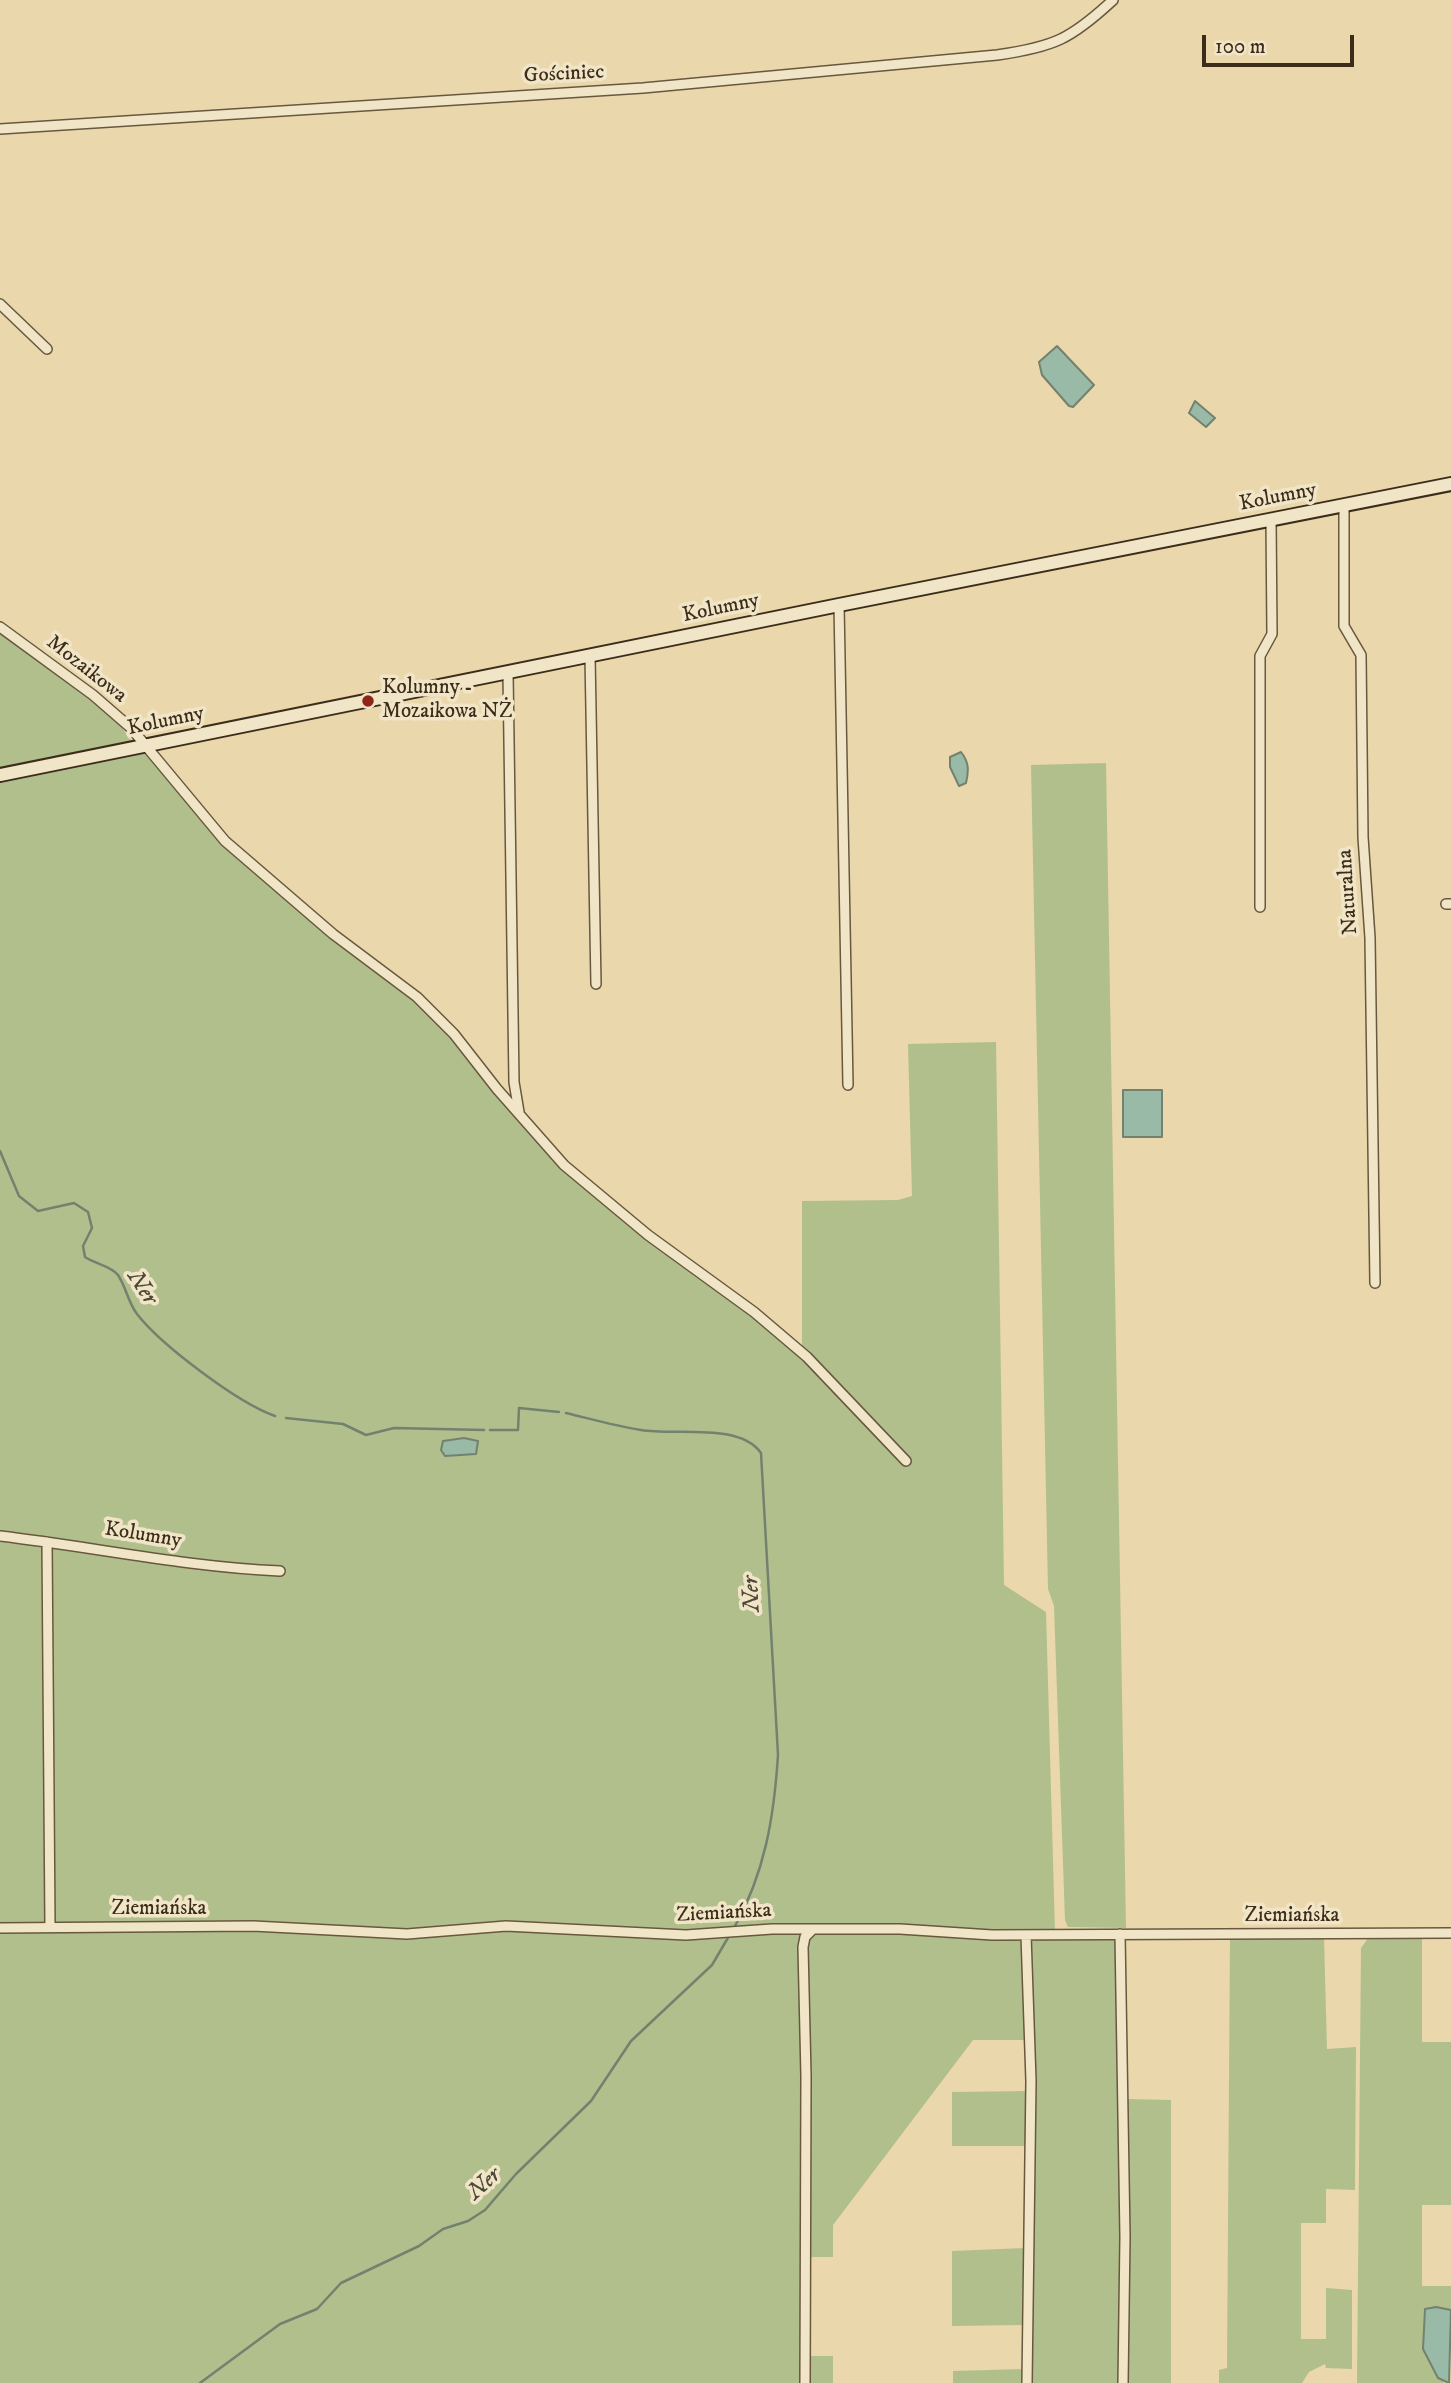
<!DOCTYPE html>
<meta charset="utf-8">
<style>
body{margin:0}
#map{position:relative;width:1451px;height:2383px;overflow:hidden;background:#ead7ab;font-family:"IM FELL DW Pica",serif}
canvas{display:block}
.scale{position:absolute;left:1202px;top:35px;width:152px;height:32px;box-sizing:border-box;border:4px solid #3c2d1a;border-top:0;padding-left:9px;font-size:21px;line-height:24px;white-space:nowrap;color:#3c2d1a;-webkit-text-stroke:5px #f1e5c8;paint-order:stroke}
</style>
<div id="map">
<canvas width="1451" height="2383"></canvas>
<div class="scale">100 m</div>
</div>
<script>
const ctx = document.querySelector('canvas').getContext('2d');
ctx.lineJoin = 'round';
function fill(path, color) { ctx.fillStyle = color; ctx.fill(path, 'evenodd'); }
function trace(path, color, width, dash) { ctx.strokeStyle = color; ctx.lineWidth = width; ctx.lineCap = dash ? 'butt' : 'round'; ctx.setLineDash(dash || []); ctx.stroke(path); }
function write(font, color, halo, rows, align = 'center') {
  ctx.font = font + ' "IM FELL DW Pica",serif'; ctx.lineWidth = 7; ctx.setLineDash([]); ctx.textBaseline = 'middle'; ctx.strokeStyle = halo; ctx.fillStyle = color; for (const [text, x, y, turn = 0] of rows) {
    ctx.save(); ctx.translate(x, y); ctx.rotate((+turn || 0) * Math.PI / 180); ctx.textAlign = isNaN(turn) ? turn : align; if (halo) ctx.strokeText(text, 0, 0); ctx.fillText(text, 0, 0); ctx.restore();
  }
}
fill(new Path2D(`
 M0 633C26 650 122 713 128 738L154 755 241 859 311 921 386 975 451 1033 553 1155 802 1351V1201L898 1200 912 1196 908 1044 996 1042 1004 1585 1046 1612 1055 1932 1049 1939 1125 1937 1127 2099 1171 2100V2383H1029L1031 1963 1027 2040H973L833 2225V2257H808L803 2383H0Z
 M1106 763 1126 1928 1068 1927 1065 1920 1054 1606 1048 1589 1031 765Z
 M1230 1937 1324 1938 1327 2049 1356 2047 1355 2190 1326 2189V2223H1301V2339H1326V2288L1352 2290V2369L1326 2368 1325 2364 1309 2372 1302 2383H1219V2370L1227 2368Z
 M1369 1937 1422 1938V2042H1451V2205H1422V2286H1451V2310L1425 2309 1423 2349 1444 2383H1448H1357L1361 1948Z
 M1028 2091 1026 2146H952V2092Z
 M1025 2248 1024 2325 952 2326V2251Z
 M810 2356H833V2383H808Z
 M1023 2369 1024 2383H953V2371Z`), '#b1bf8d');
const water = new Path2D(`
 M1057 346 1094 385 1073 407 1069 406 1042 375 1039 362Z
 M1195 401 1215 418 1206 427 1189 413Z
 M961 752C969 762 969 770 966 783L959 786 950 767V757Z
 M1123 1090H1162V1137H1123Z
 M464 1438 478 1441 476 1454 445 1456 441 1450 443 1441Z
 M1436 2307 1451 2310 1449 2383 1438 2378 1423 2349 1425 2309Z`);
fill(water, '#98baa6');
trace(water, '#73826e', 2);
trace(new Path2D(`
 M0 1151 19 1196 38 1211 74 1203 88 1212 92 1228 83 1246 85 1257C95 1264 111 1266 118 1275 126 1287 128 1302 137 1314 161 1345 238 1403 275 1416
 M566 1413C591 1419 616 1426 641 1430 675 1436 739 1422 761 1453L778 1755C774 1817 765 1873 734 1928
 M286 1418 343 1424 366 1435 394 1428 484 1430
 M490 1430H518L519 1408 559 1412
 M200 2383 280 2324 317 2309 341 2283 419 2246 443 2229 468 2221 485 2210 516 2174 591 2101 631 2041 712 1965 729 1936`), '#73826e', 2.5);
const street = new Path2D(`
 M0 129 643 88 997 55C1054 47 1071 39 1113 0
 M0 304 47 349
 M1344 505V626L1361 655 1363 837 1370 938 1375 1283
 M839 605 848 1085
 M0 627 93 695 131 728 225 841 333 934 417 997 454 1034 497 1089 564 1165 648 1235 754 1312 807 1357 906 1461
 M590 656 596 984
 M508 673 514 1082 519 1112
 M1446 904H1451
 M1260 907V656L1272 634 1271 519
 M0 1536C94 1547 186 1567 280 1571
 M47 1542 50 1927
 M0 1928 253 1926 407 1934 506 1926 686 1935 772 1929H900L992 1935 1451 1933
 M1120 1934 1125 2237 1123 2383
 M1026 1935 1031 2081 1027 2383
 M805 2383 806 2076 803 1947 805 1937 812 1930`);
const secondary = new Path2D(`
 M0 775 839 605 1451 484`);
trace(street, '#68583e', 12);
trace(secondary, '#3c2d1a', 16);
trace(street, '#f1e5c8', 9);
trace(secondary, '#f1e5c8', 12);
for (const [x, y, r, color] of [
 [368,701,7,"#8f2418"]
]) { const dot = new Path2D(); dot.arc(x, y, r, 0, 2 * Math.PI); ctx.fillStyle = color; ctx.fill(dot); trace(dot, '#f1e5c8', 2.5); }
write('21px', '#3c2d1a', '#f1e5c8', [
 ["Gościniec",564,75,-3],
 ["Kolumny",1278,498,-11],
 ["Kolumny",721,609,-12],
 ["Mozaikowa",86,670,38],
 ["Kolumny",166,722,-12],
 ["Naturalna",1349,892,-94],
 ["Kolumny",143,1536,9],
 ["Ziemiańska",159,1910],
 ["Ziemiańska",724,1914,-3],
 ["Ziemiańska",1292,1917]
]);
write('21px', '#3c2d1a', '#f1e5c8', [
 ["Kolumny -",382,689],
 ["Mozaikowa NŻ",382,713]
], 'left');
write('italic 23px', '#4e4936', '#f1e5c8', [
 ["Ner",141,1288,57],
 ["Ner",753,1594,-93],
 ["Ner",485,2185,-42]
]);
</script>
